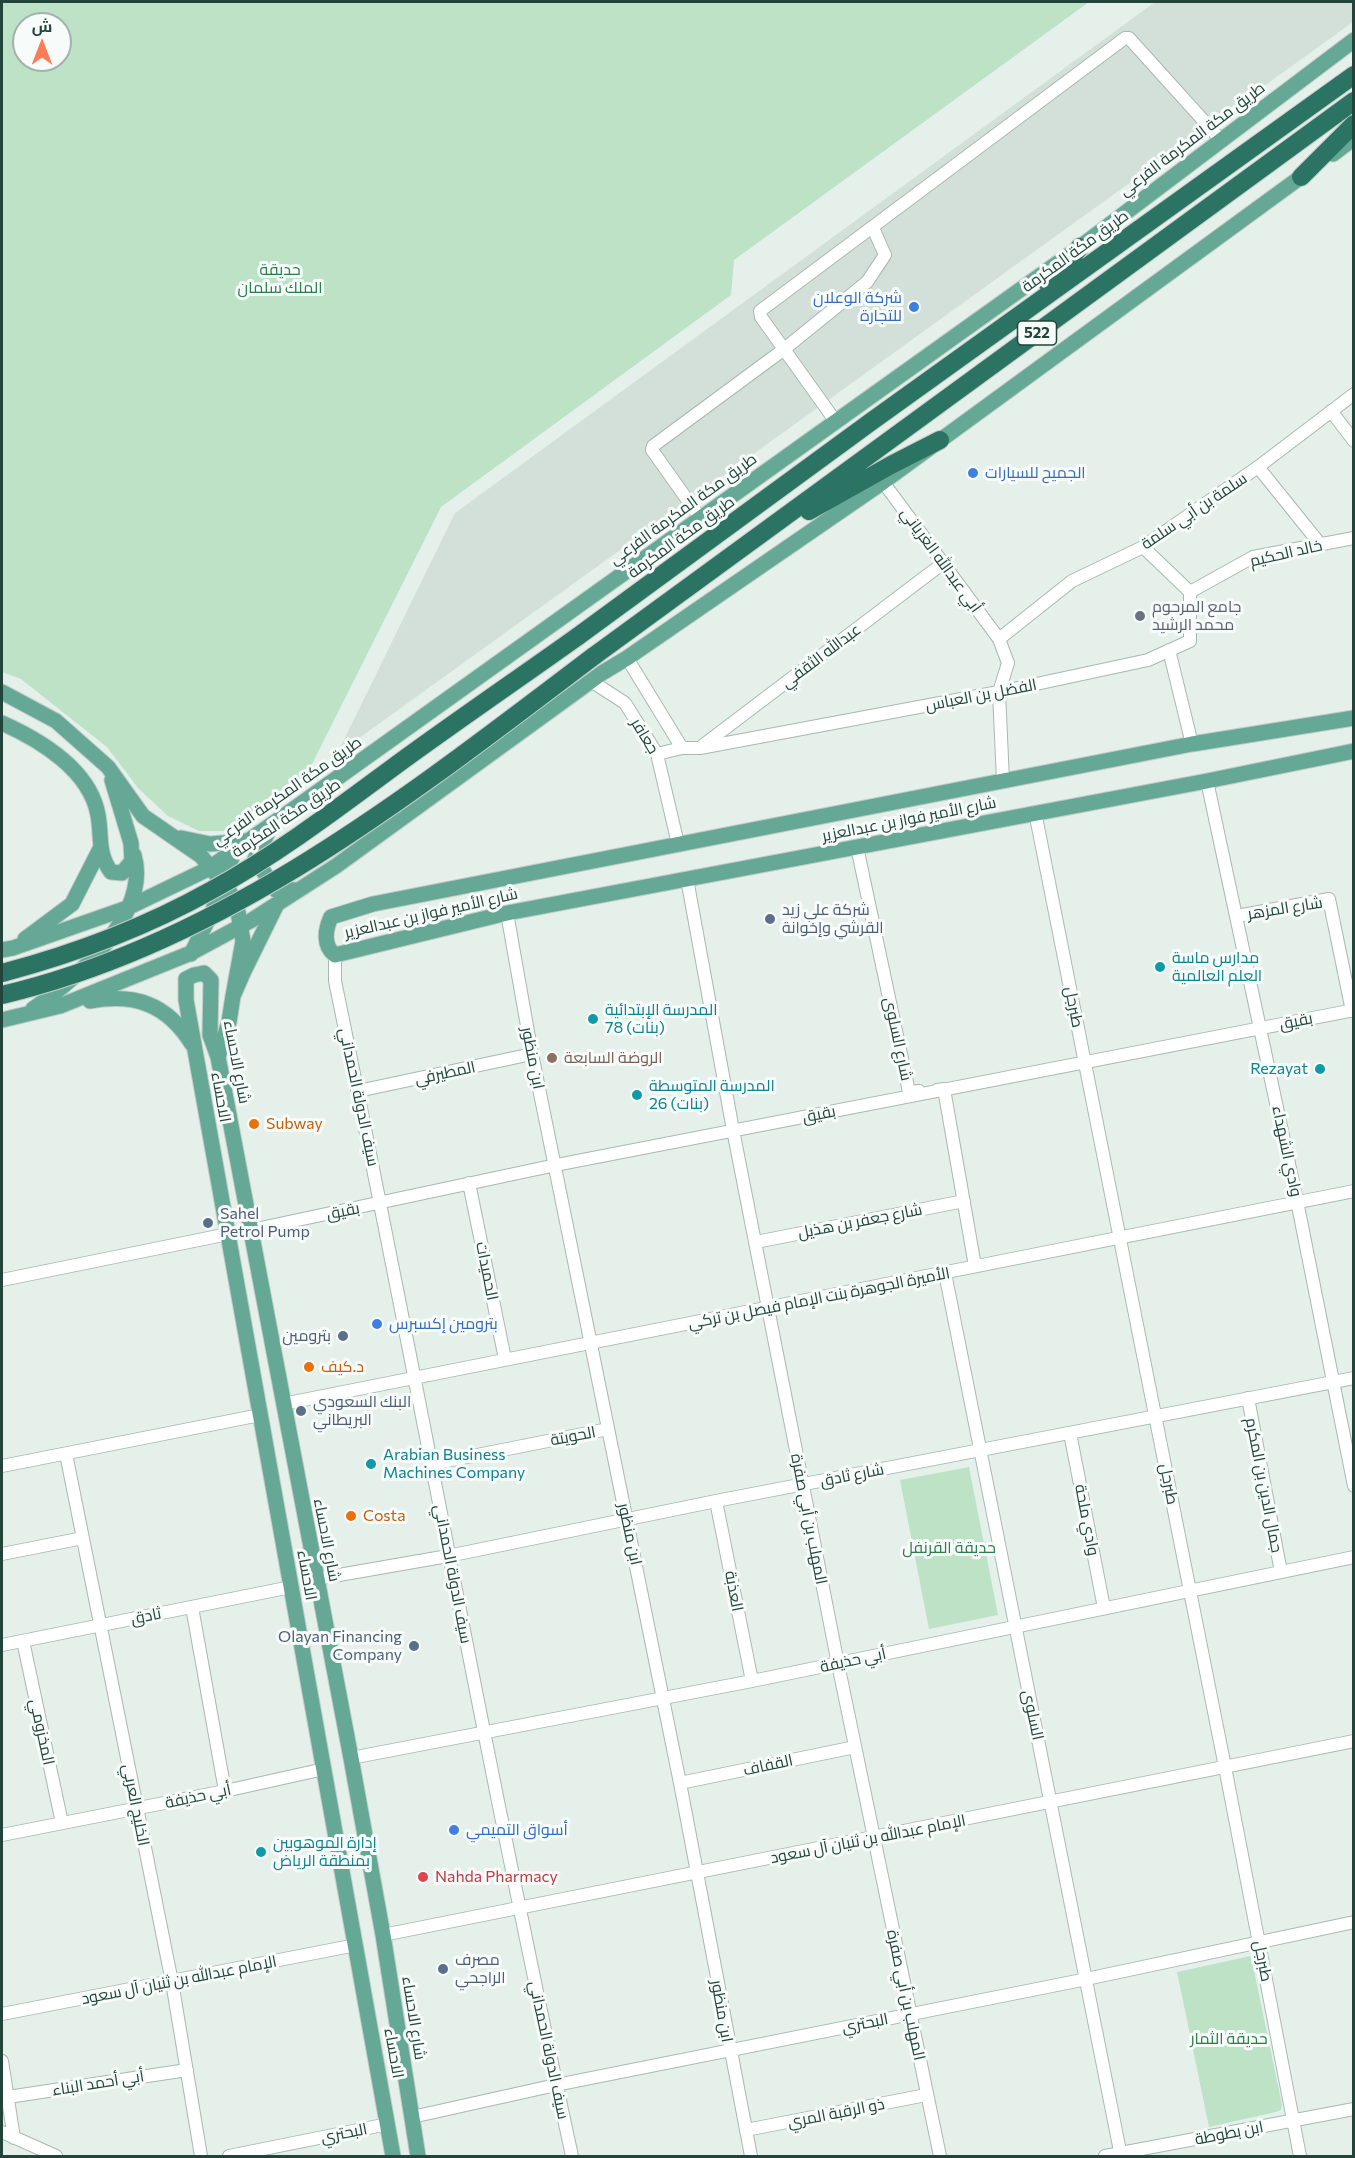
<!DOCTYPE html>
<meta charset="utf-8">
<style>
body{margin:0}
#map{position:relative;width:1355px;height:2158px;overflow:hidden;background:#e5f0eb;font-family:Commissioner,Cairo,sans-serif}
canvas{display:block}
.frame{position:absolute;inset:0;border:3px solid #22443a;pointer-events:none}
.north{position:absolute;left:12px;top:12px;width:60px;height:60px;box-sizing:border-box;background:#f7fbf9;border:2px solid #a2b2ad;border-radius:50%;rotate:0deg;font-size:16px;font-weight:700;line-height:24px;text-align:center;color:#22443a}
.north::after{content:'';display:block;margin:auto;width:21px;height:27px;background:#fd7c56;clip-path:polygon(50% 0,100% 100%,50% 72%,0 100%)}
</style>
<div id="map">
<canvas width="1355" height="2158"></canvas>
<div class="frame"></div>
<div class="north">ش</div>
</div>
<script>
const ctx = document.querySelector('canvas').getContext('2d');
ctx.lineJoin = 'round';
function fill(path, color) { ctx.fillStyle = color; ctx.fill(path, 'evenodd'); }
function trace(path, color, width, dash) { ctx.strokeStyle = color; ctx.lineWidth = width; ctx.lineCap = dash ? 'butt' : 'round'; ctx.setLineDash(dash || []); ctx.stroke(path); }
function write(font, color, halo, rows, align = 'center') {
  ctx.font = font + ' Commissioner,Cairo,sans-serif'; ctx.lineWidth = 6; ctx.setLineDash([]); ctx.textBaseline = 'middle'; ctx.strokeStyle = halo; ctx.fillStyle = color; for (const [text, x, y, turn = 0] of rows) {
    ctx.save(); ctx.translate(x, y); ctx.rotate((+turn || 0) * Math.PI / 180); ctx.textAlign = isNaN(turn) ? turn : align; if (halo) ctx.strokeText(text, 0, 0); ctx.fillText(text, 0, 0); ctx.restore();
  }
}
fill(new Path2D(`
 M1155 2H1353V22L337 754 455 513Z`), '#d3e0da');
fill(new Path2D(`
 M2 2H1089L734 260 731 295 441 507 309 770 225 831H199L168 816 138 788 107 747 21 679 2 672ZM24 24H60V60H24Z
 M969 1467 998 1615 929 1629 900 1480Z
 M1251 1956 1282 2105 1281 2110 1276 2112 1209 2127 1177 1972Z`), '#bde2c6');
const minor = new Path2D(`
 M1331 411 1354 441
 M836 422 761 317 760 311 1125 38H1129L1221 140
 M1258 467 1320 544
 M883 482 999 639 1008 663 999 692 1003 781
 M701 519 652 450 653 446 783 350 867 282 885 255 873 228
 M1190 592 1253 557 1354 538
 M999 639 1072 581 1143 547 1258 467 1354 394
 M1169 650 1192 744
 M627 658 682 748
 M591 681 625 703 657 754 678 844
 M702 746 942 564
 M657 754 682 748H700L999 692 1148 660 1190 641V592L1143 547
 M1207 781 1297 1201 1354 1486
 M1035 812 1225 1767 1300 2156
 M857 847 909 1092 919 1091
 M687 879 733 1130 838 1664 940 2156
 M507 913 532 1054 680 1783 751 2156
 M1237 916 1329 899 1352 1011
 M335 955V981C416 1373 487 1766 572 2156
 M937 1090 944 1089 975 1266
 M358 1091 532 1054
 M469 1183 505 1359
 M251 1230 556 1165 1354 1010
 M756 1242 964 1201
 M945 1273 1121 2156
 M2 1280 228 1234
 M1248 1398 1281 1572
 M283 1404 1354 1191
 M1070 1433 1104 1608
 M66 1454 172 1982 201 2156
 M432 1464 608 1429
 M2 1466 260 1415
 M716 1501 752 1681
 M2 1554 83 1538
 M316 1579 448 1556 716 1501 1354 1378
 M192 1607 225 1791
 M23 1641 62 1823
 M2 1645 291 1587
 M351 1758 752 1681 1354 1557
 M680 1783 855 1747
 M2 1835 225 1791 324 1769
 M383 1935 1354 1741
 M2 2014 356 1945
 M2 2061 14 2138
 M8 2097 187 2070
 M412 2117 556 2085 1072 1982 1354 1922
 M746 2130 926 2095
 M2 2132 56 2156
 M229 2156 388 2124
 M1105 2156 1354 2109`);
const major = new Path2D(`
 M1333 154 1354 138
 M2 692 56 721 108 767 143 816 201 856 229 890 238 912 243 941 233 996
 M1354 718 1192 744 373 904 331 917C325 930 323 946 335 955L507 913 1207 781 1354 751
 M2 723C40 740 90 770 98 815 102 836 97 853 111 872L122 873 132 861 131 843 112 780
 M271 826 255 859 276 890H298
 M181 838 210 844 246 841
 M25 939 72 904 100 849
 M2 950 13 948 127 908 208 869 298 806 1080 247 1354 40
 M191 954 213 910 235 849
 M90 1001C135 993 167 1004 192 1044
 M33 1009C76 979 151 915 134 855
 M2 1020 60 1006 191 953 252 920 336 866 602 673 627 658 883 482 1309 171
 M218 1057 229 1022 233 996 243 973 277 904
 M393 2156 186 1000V979L194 975 204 973 211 980 210 1035 218 1057 351 1758 383 1935 418 2156`);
const highway = new Path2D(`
 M1301 177 1354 124
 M1048 284 1055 279 1080 247
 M809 511 891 465 940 440
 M577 637 872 421 1354 75
 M594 656 1354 101`);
trace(minor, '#a7b9b2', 14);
trace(major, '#c1cbc8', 17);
trace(highway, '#c1cbc8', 20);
trace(minor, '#fff', 12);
trace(major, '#66a896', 15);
trace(highway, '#2b7363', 18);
const highwayBridge = new Path2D(`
 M2 973C74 954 146 927 212 890 278 854 338 808 399 763 458 720 518 679 577 637
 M2 995C225 943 414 792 594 656`);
trace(highwayBridge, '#c1cbc8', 20, []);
trace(highwayBridge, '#2b7363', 18);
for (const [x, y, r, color] of [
 [914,307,6,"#3f7fe0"],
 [973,473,6,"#3f7fe0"],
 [1140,616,6,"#6b7280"],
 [770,919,6,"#5c6f8a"],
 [1160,967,6,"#0f9aa8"],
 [593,1019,6,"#0f9aa8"],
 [552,1058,6,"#8d6e63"],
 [1320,1069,6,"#0f9aa8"],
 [637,1095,6,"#0f9aa8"],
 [254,1124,6,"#e8710a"],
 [208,1223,6,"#5c6f8a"],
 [377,1324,6,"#3f7fe0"],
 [343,1336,6,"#5c6f8a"],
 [309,1367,6,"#e8710a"],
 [301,1411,6,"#5c6f8a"],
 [371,1464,6,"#0f9aa8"],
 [351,1516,6,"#e8710a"],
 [414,1646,6,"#5c6f8a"],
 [454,1830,6,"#3f7fe0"],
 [261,1852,6,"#0f9aa8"],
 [423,1877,6,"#e0444e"],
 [443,1969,6,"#5c6f8a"]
]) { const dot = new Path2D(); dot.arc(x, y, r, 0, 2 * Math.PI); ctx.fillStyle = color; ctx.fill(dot); trace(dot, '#f7fbf9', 2); }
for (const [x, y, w] of [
 [1037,333,39]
]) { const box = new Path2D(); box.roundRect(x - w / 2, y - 12, w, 24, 4.5); ctx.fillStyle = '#f7fbf9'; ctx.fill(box); trace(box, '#22443a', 1.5); }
write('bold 15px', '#22443a', null, [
 ["522",1037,333]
]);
write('16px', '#22443a', '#f7fbf9', [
 ["طريق مكة المكرمة الفرعي",1192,139,-37],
 ["طريق مكة المكرمة",1075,251,-36],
 ["طريق مكة المكرمة الفرعي",683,509,-36],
 ["سلمة بن أبي سلمة",1194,511,-34],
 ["طريق مكة المكرمة",681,537,-36],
 ["خالد الحكيم",1286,553,-13],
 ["أبي عبدالله الغرياني",941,560,54],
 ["عبدالله الثقفي",821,656,-37],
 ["الفضل بن العباس",981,695,-11],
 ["جعافر",645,736,59],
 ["طريق مكة المكرمة الفرعي",287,791,-35],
 ["طريق مكة المكرمة",286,818,-34],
 ["شارع الأمير فواز بن عبدالعزير",909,819,-11],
 ["شارع المزهر",1285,908,-9],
 ["شارع الأمير فواز بن عبدالعزير",431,913,-13],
 ["طبرجل",1074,1007,79],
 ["بقيق",1296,1021,-11],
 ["شارع السلوى",898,1039,78],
 ["ابن منظور",533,1058,79],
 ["شارع الاحساء",237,1062,79],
 ["المطيرفي",445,1073,-12],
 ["الاحساء",221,1097,80],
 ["سيف الدولة الحمداني",359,1097,78],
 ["بقيق",819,1114,-11],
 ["وادي الشهداء",1287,1151,78],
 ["بقيق",343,1211,-11],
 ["شارع جعفر بن هذيل",860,1221,-11],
 ["الحميدات",487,1271,79],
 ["الأميرة الجوهرة بنت الإمام فيصل بن تركي",819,1298,-11],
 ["الحويتة",573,1436,-11],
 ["شارع ثادق",852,1475,-11],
 ["طبرجل",1169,1484,79],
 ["جمال الدين بن المكرم",1264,1485,79],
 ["المهلب بن أبي صفرة",809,1519,79],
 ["وادي ملحة",1087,1520,79],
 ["ابن منظور",630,1534,78],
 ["شارع الاحساء",327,1540,79],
 ["سيف الدولة الحمداني",453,1574,79],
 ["الاحساء",307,1575,80],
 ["العذبة",734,1591,79],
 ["ثادق",146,1616,-11],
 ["أبي حذيفة",853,1660,-12],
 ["السلوى",1033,1715,78],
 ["المخزومي",42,1732,78],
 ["القفاف",768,1765,-12],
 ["أبي حذيفة",198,1796,-12],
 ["الخليج العربي",136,1805,79],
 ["الإمام عبدالله بن ثنيان آل سعود",868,1839,-11],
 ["طبرجل",1263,1961,79],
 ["الإمام عبدالله بن ثنيان آل سعود",179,1980,-11],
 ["المهلب بن أبي صفرة",906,1995,78],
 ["ابن منظور",722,2011,80],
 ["شارع الاحساء",414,2018,81],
 ["البحتري",865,2023,-11],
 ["سيف الدولة الحمداني",549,2050,78],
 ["الاحساء",394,2053,80],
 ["أبي أحمد البناء",98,2083,-9],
 ["ذو الرقبة المري",836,2113,-11],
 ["البحتري",344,2133,-11],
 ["ابن بطوطة",1229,2133,-11]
]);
write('16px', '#287f48', '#f7fbf9', [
 ["حديقة",280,270],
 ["الملك سلمان",280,288],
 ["حديقة القرنفل",949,1548],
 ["حديقة الثمار",1229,2039]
]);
write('16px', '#366cbe', '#f7fbf9', [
 ["شركة الوعلان",902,298,"right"],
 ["للتجارة",902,316,"right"],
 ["الجميح للسيارات",985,473],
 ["بترومين إكسبرس",389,1324],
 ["أسواق التميمي",466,1830]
], 'left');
write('16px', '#5b616d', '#f7fbf9', [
 ["جامع المرحوم",1152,607],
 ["محمد الرشيد",1152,625]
], 'left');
write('16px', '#4e5e75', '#f7fbf9', [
 ["شركة علي زيد",782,910],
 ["القرشي وإخوانة",782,928],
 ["Sahel",220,1214],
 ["Petrol Pump",220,1232],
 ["بترومين",331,1336,"right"],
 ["البنك السعودي",313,1402],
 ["البريطاني",313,1420],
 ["Olayan Financing",402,1637,"right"],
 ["Company",402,1655,"right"],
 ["مصرف",455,1960],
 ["الراجحي",455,1978]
], 'left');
write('16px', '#0d838f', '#f7fbf9', [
 ["مدارس ماسة",1172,958],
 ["العلم العالمية",1172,976],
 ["المدرسة الإبتدائية",605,1010],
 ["78 (بنات)",605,1028],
 ["Rezayat",1308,1069,"right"],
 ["المدرسة المتوسطة",649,1086],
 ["26 (بنات)",649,1104],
 ["Arabian Business",383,1455],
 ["Machines Company",383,1473],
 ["إدارة الموهوبين",273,1843],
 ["بمنطقة الرياض",273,1861]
], 'left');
write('16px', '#785e54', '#f7fbf9', [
 ["الروضة السابعة",564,1058]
], 'left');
write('16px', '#c56008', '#f7fbf9', [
 ["Subway",266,1124],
 ["د.كيف",321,1367],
 ["Costa",363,1516]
], 'left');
write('16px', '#be3a42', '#f7fbf9', [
 ["Nahda Pharmacy",435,1877]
], 'left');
</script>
